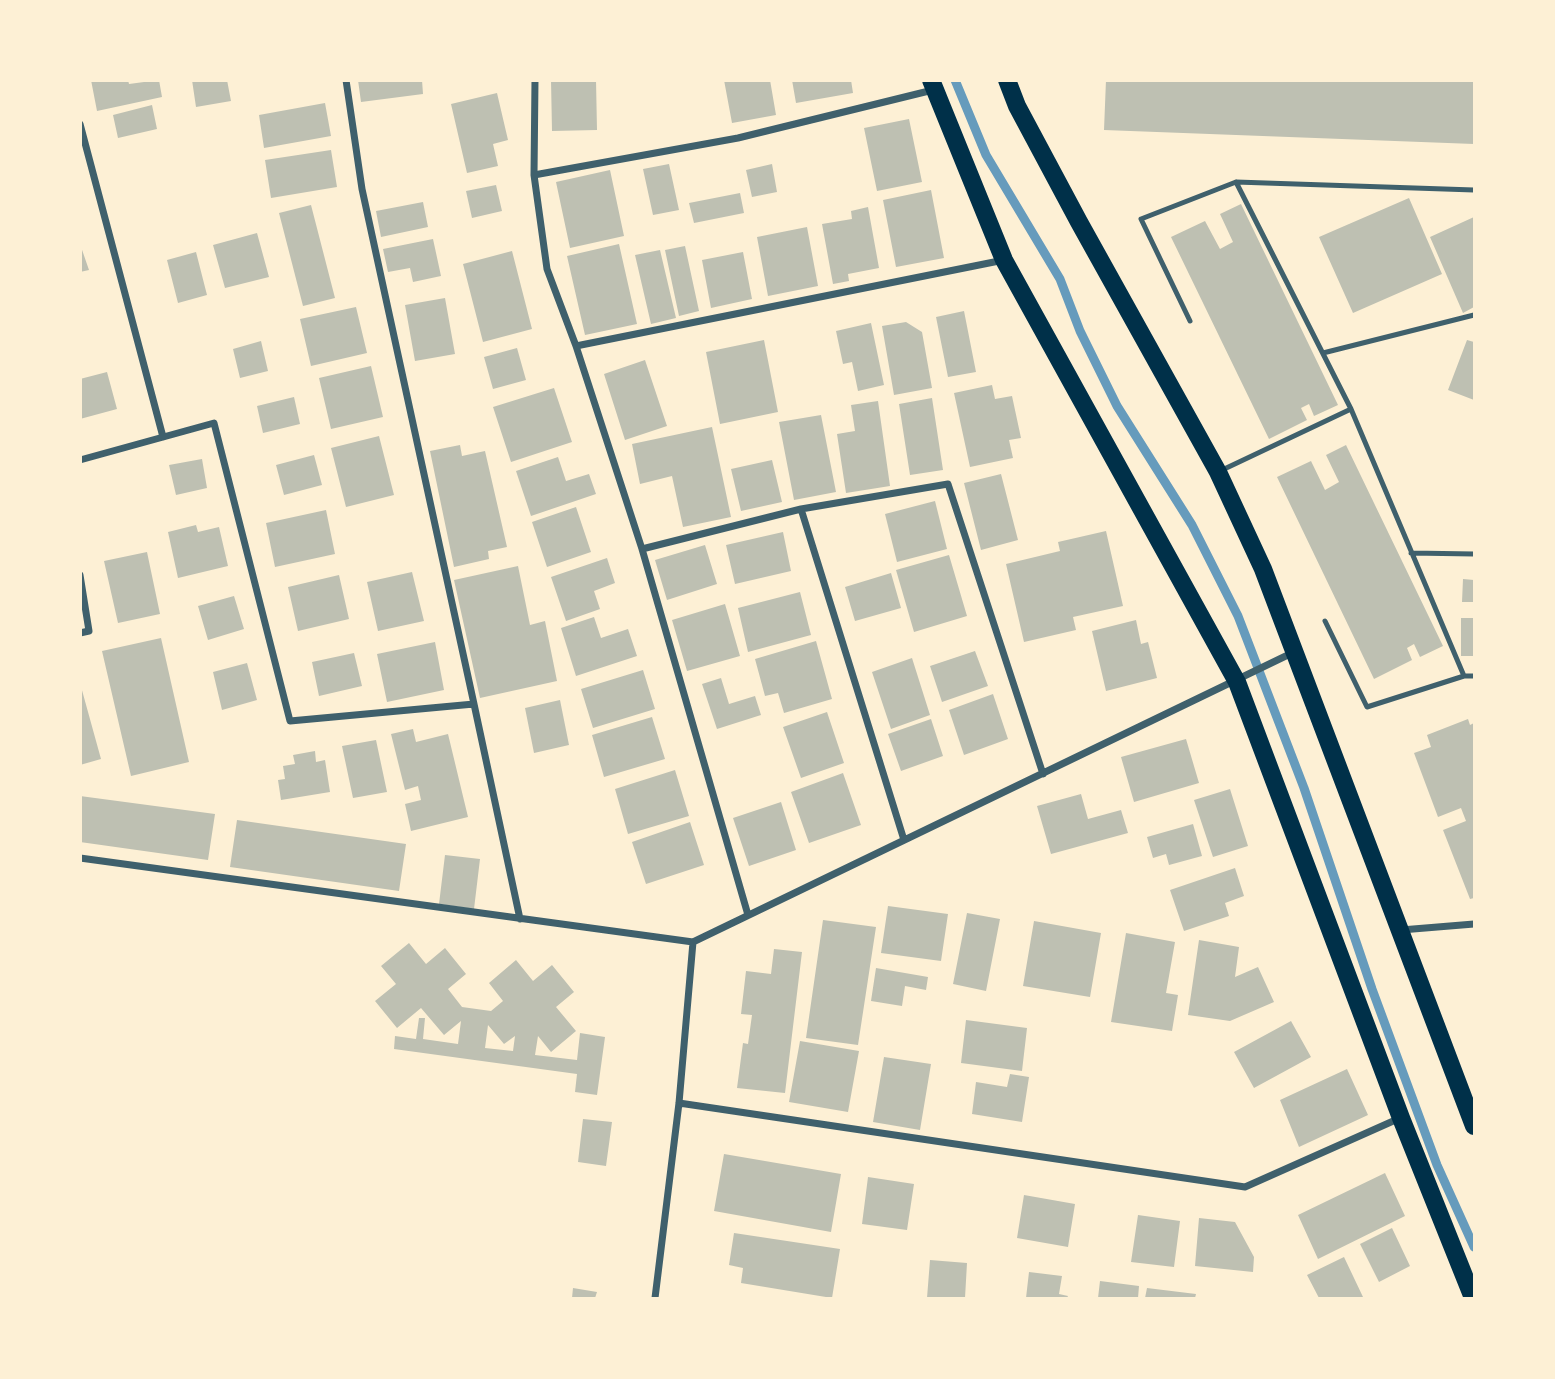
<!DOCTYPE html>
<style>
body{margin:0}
#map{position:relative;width:1555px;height:1379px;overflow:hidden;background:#fdf0d5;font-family:"PT Sans",sans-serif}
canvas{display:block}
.frame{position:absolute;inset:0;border:82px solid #fdf0d5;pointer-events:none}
</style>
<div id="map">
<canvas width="1555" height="1379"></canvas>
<div class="frame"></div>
</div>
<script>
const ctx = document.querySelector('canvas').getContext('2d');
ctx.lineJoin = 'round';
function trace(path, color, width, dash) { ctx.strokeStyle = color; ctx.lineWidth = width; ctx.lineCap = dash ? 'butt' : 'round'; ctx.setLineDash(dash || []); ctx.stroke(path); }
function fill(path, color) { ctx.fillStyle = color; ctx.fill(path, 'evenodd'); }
trace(new Path2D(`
 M955 80 986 155 1060 279 1080 331 1117 406 1192 525 1238 616 1304 788 1372 989 1437 1165 1474 1247`), '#669bbc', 9);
fill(new Path2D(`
 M91 80H128L129 84 159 80 162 97 97 111Z
 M192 80H227L231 101 196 107Z
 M358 80H422L423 94 361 102Z
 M551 80H596L597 130 552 131Z
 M724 80H770L776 115 732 123Z
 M792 80H851L853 93 796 103Z
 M1106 80H1474V144L1104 130Z
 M497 93 508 140 493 144 498 166 467 173 451 104Z
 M325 103 331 136 264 148 259 115Z
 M152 105 157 129 118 138 113 115Z
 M909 119 922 182 877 191 864 128Z
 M331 150 337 187 271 198 265 160Z
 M669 164 679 210 653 215 643 169Z
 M772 164 777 192 752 197 746 170Z
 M610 170 624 236 570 248 556 182Z
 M496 185 502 211 472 218 466 191Z
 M931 190 944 258 896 267 883 200Z
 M740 193 744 213 694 223 689 203Z
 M1409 198 1442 274 1353 313 1319 237Z
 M423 202 428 227 381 237 376 211Z
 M1241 204 1338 405 1314 416 1309 404 1301 408 1307 420 1269 439 1171 237 1205 221 1220 249 1233 242 1220 214Z
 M311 205 335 298 303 306 279 213Z
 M868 207 879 268 848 274 849 281 833 284 822 224 852 219 851 211Z
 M1474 217V307L1463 313 1430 237Z
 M807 227 818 286 768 296 757 237Z
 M257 233 269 277 225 288 213 245Z
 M433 239 441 276 413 282 410 268 388 272 383 249Z
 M80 244 89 270 80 272Z
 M619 244 637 324 585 335 567 256Z
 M685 246 699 311 679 316 665 250Z
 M660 250 676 318 651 324 635 255Z
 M512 251 532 329 483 342 463 264Z
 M196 252 207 295 178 303 167 260Z
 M743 252 752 299 711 308 702 260Z
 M445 298 455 354 415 361 405 305Z
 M356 307 367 353 311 366 300 319Z
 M964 311 976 372 948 377 936 317Z
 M906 322 922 332 932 388 894 395 882 326Z
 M871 323 884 385 858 391 852 362 843 364 836 331Z
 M764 340 778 412 720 424 706 352Z
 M1467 340 1474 342V400L1448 390Z
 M261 341 268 371 240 378 233 349Z
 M517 348 526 380 493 389 484 357Z
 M645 360 667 426 625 440 604 374Z
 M371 366 383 417 331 429 319 378Z
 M107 372 117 409 80 419V379Z
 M992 385 995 399 1012 396 1021 438 1009 440 1013 458 970 467 954 393Z
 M554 388 572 442 511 462 493 407Z
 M294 397 300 424 263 433 257 406Z
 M932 398 943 470 910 475 899 404Z
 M878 401 890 486 846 493 837 434 855 431 851 405Z
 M821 415 836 492 794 500 779 422Z
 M712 427 731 517 683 527 672 476 640 484 632 444Z
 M379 436 394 495 346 507 331 448Z
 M460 445 462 456 485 451 507 547 488 551 489 559 454 567 430 451Z
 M1346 445 1443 646 1420 657 1414 644 1407 648 1412 660 1374 679 1277 477 1311 461 1325 490 1339 482 1326 455Z
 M314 455 322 485 284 495 276 465Z
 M558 457 566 481 589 474 596 494 531 516 516 471Z
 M202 459 207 488 176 495 169 465Z
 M772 460 782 502 741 511 731 469Z
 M1001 474 1018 540 981 550 964 483Z
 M935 501 947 549 897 562 885 514Z
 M576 507 591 552 547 567 532 522Z
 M326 510 335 554 275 567 266 523Z
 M196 525 198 532 219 527 228 566 178 578 168 532Z
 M1106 531 1123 606 1073 617 1076 630 1024 642 1006 564 1060 551 1058 542Z
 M783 532 791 571 735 584 726 545Z
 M705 545 717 584 667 600 655 560Z
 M147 552 160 614 118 623 104 561Z
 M949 555 967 616 914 632 896 570Z
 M607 558 615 583 594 591 600 609 566 621 551 577Z
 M518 566 530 625 545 621 557 681 480 698 454 580Z
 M412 572 424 621 378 631 367 582Z
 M891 573 901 608 855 621 845 587Z
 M339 575 349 619 298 631 288 587Z
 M1463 579 1474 580V602H1462Z
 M800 592 811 635 748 652 738 608Z
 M234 596 244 629 208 640 198 606Z
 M725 604 740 656 687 671 672 620Z
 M594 617 601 638 628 629 637 656 576 676 561 628Z
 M1461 618H1474V656H1461Z
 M1136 620 1141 644 1148 642 1157 678 1106 691 1092 631Z
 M161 638 189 762 131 776 102 651Z
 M816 641 832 699 784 713 778 693 765 696 755 659Z
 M435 642 444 690 387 702 377 654Z
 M975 651 988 686 942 702 930 666Z
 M354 653 362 686 319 696 312 662Z
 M912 658 930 715 891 729 872 672Z
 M247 663 257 700 222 710 213 672Z
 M643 670 655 709 593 728 581 689Z
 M721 678 729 704 755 696 761 715 717 729 702 684Z
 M80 683 101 759 80 765Z
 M993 694 1008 739 964 755 949 710Z
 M560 700 569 745 534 753 525 708Z
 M827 712 844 763 801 778 783 727Z
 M652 717 665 759 604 777 592 735Z
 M931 719 943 756 901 771 888 734Z
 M1468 719 1470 725 1474 723V898L1470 899 1443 830 1466 821 1461 808 1438 817 1414 753 1431 747 1427 735Z
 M413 729 416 742 448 734 468 817 411 831 405 804 421 800 418 786 405 790 391 734Z
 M1186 739 1199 783 1134 802 1121 757Z
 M376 740 387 792 353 798 342 746Z
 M315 751 316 762 325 760 330 792 281 800 278 780 285 779 283 766 295 764 293 755Z
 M675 770 689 816 628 834 615 789Z
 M843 773 861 825 809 843 791 792Z
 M1230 789 1248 846 1213 857 1194 800Z
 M1081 794 1088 819 1121 810 1128 833 1051 854 1037 806Z
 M80 796 215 814 208 860 80 842Z
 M781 802 796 850 749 866 733 818Z
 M237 820 406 844 399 891 230 867Z
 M690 822 704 865 646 884 632 842Z
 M1193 824 1202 856 1169 865 1166 854 1153 858 1147 837Z
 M445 855 480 859 474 909 439 904Z
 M1235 868 1244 896 1225 903 1229 916 1184 931 1170 890Z
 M888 906 948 914 941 961 881 953Z
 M967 913 1000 919 986 991 953 984Z
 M823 920 876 927 858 1045 806 1038Z
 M1034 921 1101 933 1090 997 1023 986Z
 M1126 933 1175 942 1166 993 1178 995 1172 1031 1111 1022Z
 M1199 940 1239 947 1235 977 1258 967 1274 1002 1230 1021 1188 1015Z
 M409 943 426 964 445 948 466 974 448 989 462 1007 491 1011 503 1001 489 983 516 960 533 981 552 965 574 992 556 1007 576 1031 551 1052 538 1036 535 1055 577 1060 580 1033 605 1037 597 1095 575 1092 577 1074 394 1049 395 1036 416 1039 419 1018H425L423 1039 458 1044 461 1021 444 1035 421 1008 397 1028 375 1001 396 984 381 966ZM488 1025 504 1044 515 1036 513 1051 485 1048Z
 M774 949 802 952 785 1093 737 1088 743 1043 748 1044 752 1015 741 1014 746 971 771 974Z
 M876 968 928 977 926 990 905 986 902 1006 871 1001Z
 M966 1020 1027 1028 1022 1071 961 1063Z
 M1291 1021 1311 1057 1254 1088 1234 1052Z
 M800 1041 859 1051 848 1112 789 1102Z
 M884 1057 931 1064 920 1130 873 1122Z
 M1347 1069 1368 1115 1299 1147 1280 1100Z
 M1010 1074 1029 1077 1022 1122 972 1114 976 1082 1007 1087Z
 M583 1119 612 1122 606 1166 578 1162Z
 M724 1154 841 1174 831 1232 714 1211Z
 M1385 1173 1405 1216 1318 1259 1298 1215Z
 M868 1177 914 1184 907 1230 862 1224Z
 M1024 1195 1075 1204 1068 1247 1017 1238Z
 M1138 1215 1180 1221 1174 1267 1131 1262Z
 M1199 1218 1235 1222 1254 1257 1253 1272 1195 1266Z
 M1392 1228 1410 1266 1379 1282 1360 1244Z
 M734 1233 840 1249 832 1298 741 1283 743 1268 729 1265Z
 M1344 1257 1363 1297 1319 1298 1307 1275Z
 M930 1260 967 1263 965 1298H927Z
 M1029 1272 1062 1276 1059 1294 1068 1296 1067 1298H1026Z
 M1100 1281 1139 1286 1138 1298H1098Z
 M573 1288 597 1292 595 1298H572Z
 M1147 1288 1196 1294 1195 1298H1145Z`), '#bec0b2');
trace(new Path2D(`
 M1474 190 1236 182 1351 409 1464 676H1474
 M1190 321 1141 219 1236 182
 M1323 353 1474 315
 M1220 471 1351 409
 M1411 553 1474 554
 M1325 621 1367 707 1464 676`), '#3f606c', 5);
trace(new Path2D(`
 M346 80 362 189 474 704
 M535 80 534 175 547 269 576 346
 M80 124 163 437
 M534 175 738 138 933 90
 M80 460 214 423 290 721 474 704 520 919
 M801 509 948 484 1043 774
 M642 549 801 509 904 840
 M80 575 89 631 80 633
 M80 858 693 942 1292 653
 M748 915 642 549 576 346 1004 260
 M1401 930 1474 924
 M679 1103 1245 1187 1400 1118
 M655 1298 679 1103 693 942`), '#3f606c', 7);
trace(new Path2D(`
 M931 80 1004 260 1237 682 1401 1118 1473 1298
 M1007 80 1017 106 1079 222 1218 472 1263 569 1474 1126`), '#003049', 18);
</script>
